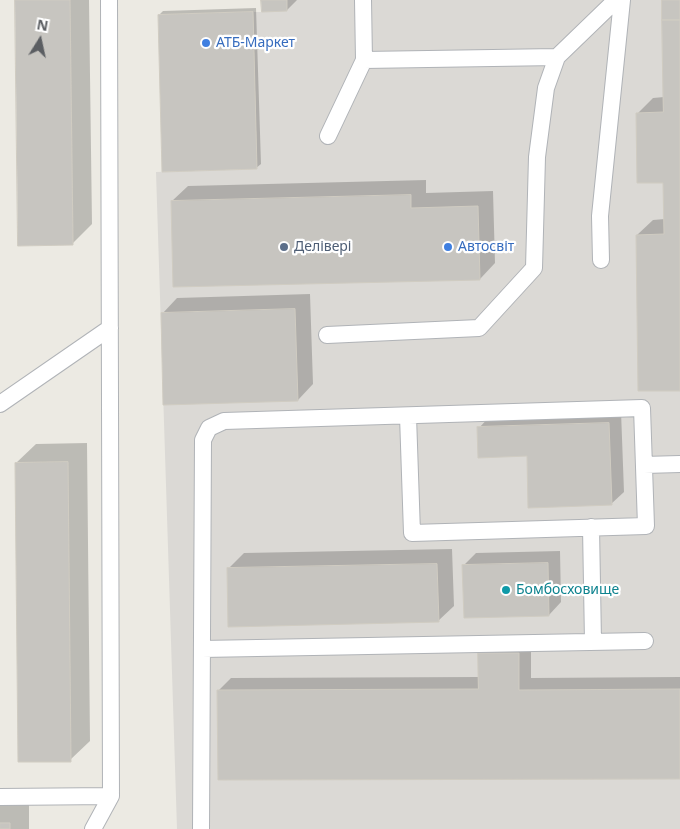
<!DOCTYPE html>
<meta charset="utf-8">
<style>
body{margin:0}
#map{position:relative;width:680px;height:829px;overflow:hidden;background:#eceae3;font-family:"Noto Sans",sans-serif}
canvas{display:block}
.north{position:absolute;left:15px;top:15px;width:50px;height:50px;-webkit-text-stroke:4px #fff;paint-order:stroke;rotate:10deg;font-size:14px;font-weight:700;line-height:20px;text-align:center;color:#5b5e62}
.north::after{content:'';display:block;margin:auto;width:18px;height:22px;background:#5b5e62;clip-path:polygon(50% 0,100% 100%,50% 72%,0 100%)}
</style>
<div id="map">
<canvas width="680" height="829"></canvas>
<div class="north">N</div>
</div>
<script>
const ctx = document.querySelector('canvas').getContext('2d');
ctx.lineJoin = 'round';
function fill(path, color) { ctx.fillStyle = color; ctx.fill(path, 'evenodd'); }
function trace(path, color, width, dash) { ctx.strokeStyle = color; ctx.lineWidth = width; ctx.lineCap = dash ? 'butt' : 'round'; ctx.setLineDash(dash || []); ctx.stroke(path); }
function write(font, color, halo, rows, align = 'center') {
  ctx.font = font + ' "Noto Sans",sans-serif'; ctx.lineWidth = 4.5; ctx.setLineDash([]); ctx.textBaseline = 'middle'; ctx.strokeStyle = halo; ctx.fillStyle = color; for (const [text, x, y, turn = 0] of rows) {
    ctx.save(); ctx.translate(x, y); ctx.rotate((+turn || 0) * Math.PI / 180); ctx.textAlign = isNaN(turn) ? turn : align; if (halo) ctx.strokeText(text, 0, 0); ctx.fillText(text, 0, 0); ctx.restore();
  }
}
fill(new Path2D(`
 M261 0H680V829H177L156 172 257 169 253 12H262Z`), '#dbd9d5');
fill(new Path2D(`
 M16 0H89L92 224 72 244Z
 M263 0H297L287 10Z
 M663 0H680V390L637 235 653 220 665 219 664 182 638 113 653 98 664 97Z
 M256 8 261 164 256 168 159 15 163 11Z
 M426 180V193L493 191 495 263 480 279 172 201 188 186Z
 M310 294 313 384 298 400 162 314 177 298Z
 M621 411 624 492 611 504 479 428 491 415Z
 M87 443 90 741 70 760 16 463 36 444Z
 M452 549 454 606 438 621 228 569 244 553Z
 M560 551 561 602 549 615 464 565 476 553Z
 M531 641V678L680 677V777L218 691 231 678 479 677V654L492 642Z
 M0 804H29V829H0Z`), '#0003');
const building = new Path2D(`
 M15 0H70L73 245 18 246Z
 M261 0H287V11L262 12Z
 M662 0H680V20H662Z
 M253 12 257 169 162 172 158 15Z
 M662 20H680V391H638L636 235 664 234 663 183H637L636 113 663 112Z
 M411 195V208L478 206 480 280 173 287 171 201Z
 M295 309 298 401 163 405 161 313Z
 M609 423 612 505 528 508 527 456 478 458 477 427Z
 M68 462 71 762H18L15 463Z
 M548 563 549 616 464 618 462 565Z
 M437 564 439 622 228 627 227 568Z
 M478 653H519V690L680 689V779L218 780 217 690 478 689Z
 M0 823H10V829H0Z`);
fill(building, '#c7c5c0');
trace(building, '#d0ccc2', 1);
const service = new Path2D(`
 M364 60 557 57
 M328 136 364 60 363 0
 M601 260 600 216 622 0
 M327 335 479 328 534 268 537 157 546 88 557 57 616 0
 M0 404 110 328
 M644 465 680 464
 M591 527 593 642
 M202 649 645 641
 M0 797 111 796
 M93 829 111 796 109 0
 M201 829 203 440 209 428 224 421 642 408 646 526 412 533 408 416`);
trace(service, '#b0b3b7', 18);
trace(service, '#fff', 16);
for (const [x, y, r, color] of [
 [206,43,5,"#3f7fe0"],
 [284,247,5,"#5c6f8a"],
 [448,247,5,"#3f7fe0"],
 [506,590,5,"#0f9aa8"]
]) { const dot = new Path2D(); dot.arc(x, y, r, 0, 2 * Math.PI); ctx.fillStyle = color; ctx.fill(dot); trace(dot, '#fff', 2); }
write('14px', '#366cbe', '#fff', [
 ["АТБ-Маркет",216,43],
 ["Автосвіт",458,247]
], 'left');
write('14px', '#4e5e75', '#fff', [
 ["Делівері",294,247]
], 'left');
write('14px', '#0d838f', '#fff', [
 ["Бомбосховище",516,590]
], 'left');
</script>
